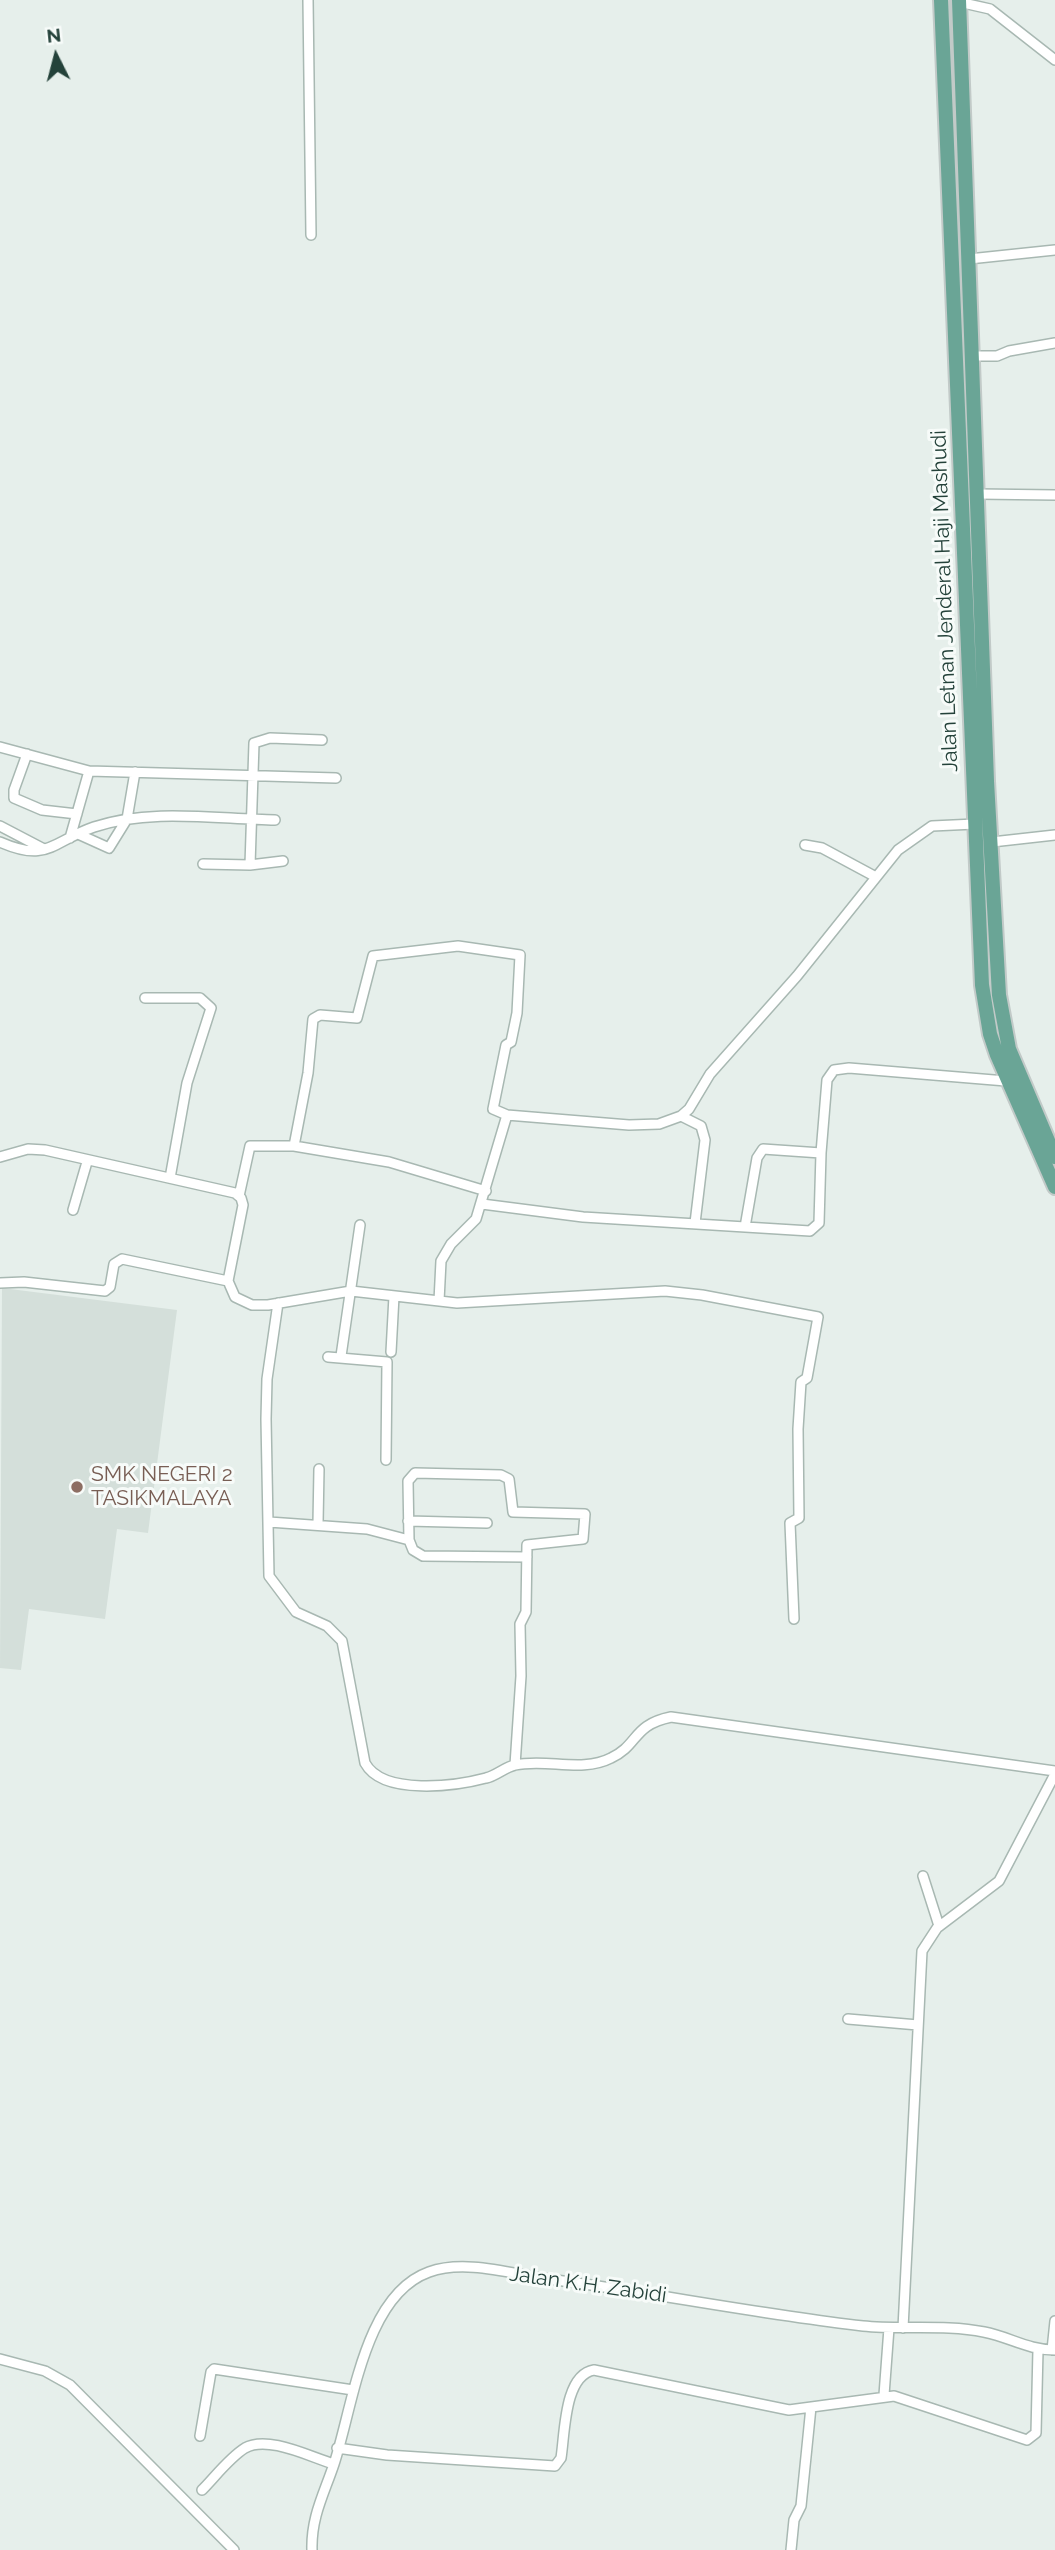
<!DOCTYPE html>
<style>
body{margin:0}
#map{position:relative;width:1055px;height:2550px;overflow:hidden;background:#e6efeb;font-family:Raleway,sans-serif}
canvas{display:block}
.north{position:absolute;left:21px;top:21px;width:70px;height:70px;-webkit-text-stroke:5px #f7fbf9;paint-order:stroke;rotate:354deg;font-size:19px;font-weight:700;line-height:28px;text-align:center;color:#24423a}
.north::after{content:'';display:block;margin:auto;width:24px;height:32px;background:#24423a;clip-path:polygon(50% 0,100% 100%,50% 72%,0 100%)}
</style>
<div id="map">
<canvas width="1055" height="2550"></canvas>
<div class="north">N</div>
</div>
<script>
const ctx = document.querySelector('canvas').getContext('2d');
ctx.lineJoin = 'round';
function fill(path, color) { ctx.fillStyle = color; ctx.fill(path, 'evenodd'); }
function trace(path, color, width, dash) { ctx.strokeStyle = color; ctx.lineWidth = width; ctx.lineCap = dash ? 'butt' : 'round'; ctx.setLineDash(dash || []); ctx.stroke(path); }
function write(font, color, halo, rows, align = 'center') {
  ctx.font = font + ' Raleway,sans-serif'; ctx.lineWidth = 6; ctx.setLineDash([]); ctx.textBaseline = 'middle'; ctx.strokeStyle = halo; ctx.fillStyle = color; for (const [text, x, y, turn = 0] of rows) {
    ctx.save(); ctx.translate(x, y); ctx.rotate((+turn || 0) * Math.PI / 180); ctx.textAlign = isNaN(turn) ? turn : align; if (halo) ctx.strokeText(text, 0, 0); ctx.fillText(text, 0, 0); ctx.restore();
  }
}
fill(new Path2D(`
 M2 1288 177 1310 148 1533 117 1529 105 1619 29 1609 21 1670 0 1668Z`), '#d4dfda');
const street = new Path2D(`
 M308 0 311 235
 M959 2 990 9 1055 60
 M969 259 1055 250
 M973 356H997L1009 351 1055 343
 M978 494 1055 495
 M0 747 89 771 336 778
 M27 754 14 790V798L42 810 77 814
 M0 826 44 849
 M78 834 109 848 127 819 135 772
 M70 838 89 771
 M0 842C48 863 51 842 94 827 150 808 216 819 275 820
 M992 842 1055 835
 M805 845 822 848 876 877
 M203 864 250 865 254 743 270 738 322 740
 M250 865 283 861
 M145 998H200L211 1008 187 1083 170 1178
 M681 1116 701 1126 705 1140 695 1223
 M294 1146 389 1162 486 1191
 M0 1157 28 1149 45 1150 235 1193 241 1198 243 1205 228 1281 235 1297 252 1305H268L351 1291 457 1303 665 1291 702 1295 818 1317 807 1378 801 1382 798 1429 799 1518 790 1523 794 1619
 M239 1196 250 1146H294L308 1073 313 1019 320 1015 357 1018 373 956 458 946 520 955 517 1013 511 1042 506 1045 493 1109 507 1115
 M482 1204 583 1217 810 1231 819 1223 821 1153
 M73 1210 87 1162
 M745 1227 757 1158 763 1149 821 1153 827 1080 834 1070 849 1068 1006 1081
 M0 1283 24 1282 105 1291 110 1287 114 1264 122 1259 228 1281
 M439 1301 441 1261 451 1244 476 1219 507 1115 629 1125 659 1124 681 1116 689 1109 710 1074 797 976 898 850 932 826 975 824
 M278 1303 267 1379 266 1419 269 1576 296 1612 327 1626 342 1641 365 1763C383 1796 456 1786 486 1778 496 1776 505 1767 515 1765 546 1758 582 1773 611 1758 639 1745 632 1725 671 1717L1055 1771
 M391 1352 394 1296
 M341 1356 360 1225
 M328 1357 387 1362 386 1460
 M408 1521 487 1523
 M269 1522 367 1529 409 1540 413 1550 423 1556 527 1557
 M318 1523 319 1469
 M409 1540 408 1481 415 1473 501 1475 509 1479 513 1512 585 1514 583 1539 527 1545 526 1612 520 1624 521 1676 515 1765
 M923 1876 939 1926
 M848 2019 918 2025
 M903 2328 922 1951 937 1928 999 1881 1055 1774
 M1052 2350 1055 2321
 M0 2359 45 2371 70 2385 234 2550
 M884 2395 889 2328
 M200 2436 211 2372 214 2369 353 2390
 M337 2448 387 2455 555 2466 561 2458C565 2433 564 2375 594 2370L789 2410 894 2396 1027 2440 1036 2433 1038 2350
 M202 2490C215 2477 229 2458 245 2448 268 2435 310 2457 334 2464
 M312 2550C311 2517 324 2494 334 2464 353 2407 364 2295 429 2272 465 2259 512 2274 549 2279 654 2293 758 2314 863 2326 902 2330 945 2324 984 2332 1010 2337 1028 2350 1055 2350
 M791 2550 794 2520 801 2506 811 2407`);
const primary = new Path2D(`
 M941 0 982 985 990 1034 997 1055 1055 1187
 M959 0 987 781 999 995 1009 1049 1055 1157`);
trace(street, '#a8b8b2', 12);
trace(primary, '#c2cac8', 18);
trace(street, '#fff', 9);
trace(primary, '#6aa596', 14);
for (const [x, y, r, color] of [
 [77,1487,7,"#8d6e63"]
]) { const dot = new Path2D(); dot.arc(x, y, r, 0, 2 * Math.PI); ctx.fillStyle = color; ctx.fill(dot); trace(dot, '#f7fbf9', 2.5); }
write('21px', '#24423a', '#f7fbf9', [
 ["Jalan Letnan Jenderal Haji Mashudi",945,601,-92],
 ["Jalan K.H. Zabidi",588,2285,8]
]);
write('21px', '#785e54', '#f7fbf9', [
 ["SMK NEGERI 2",91,1475],
 ["TASIKMALAYA",91,1499]
], 'left');
</script>
